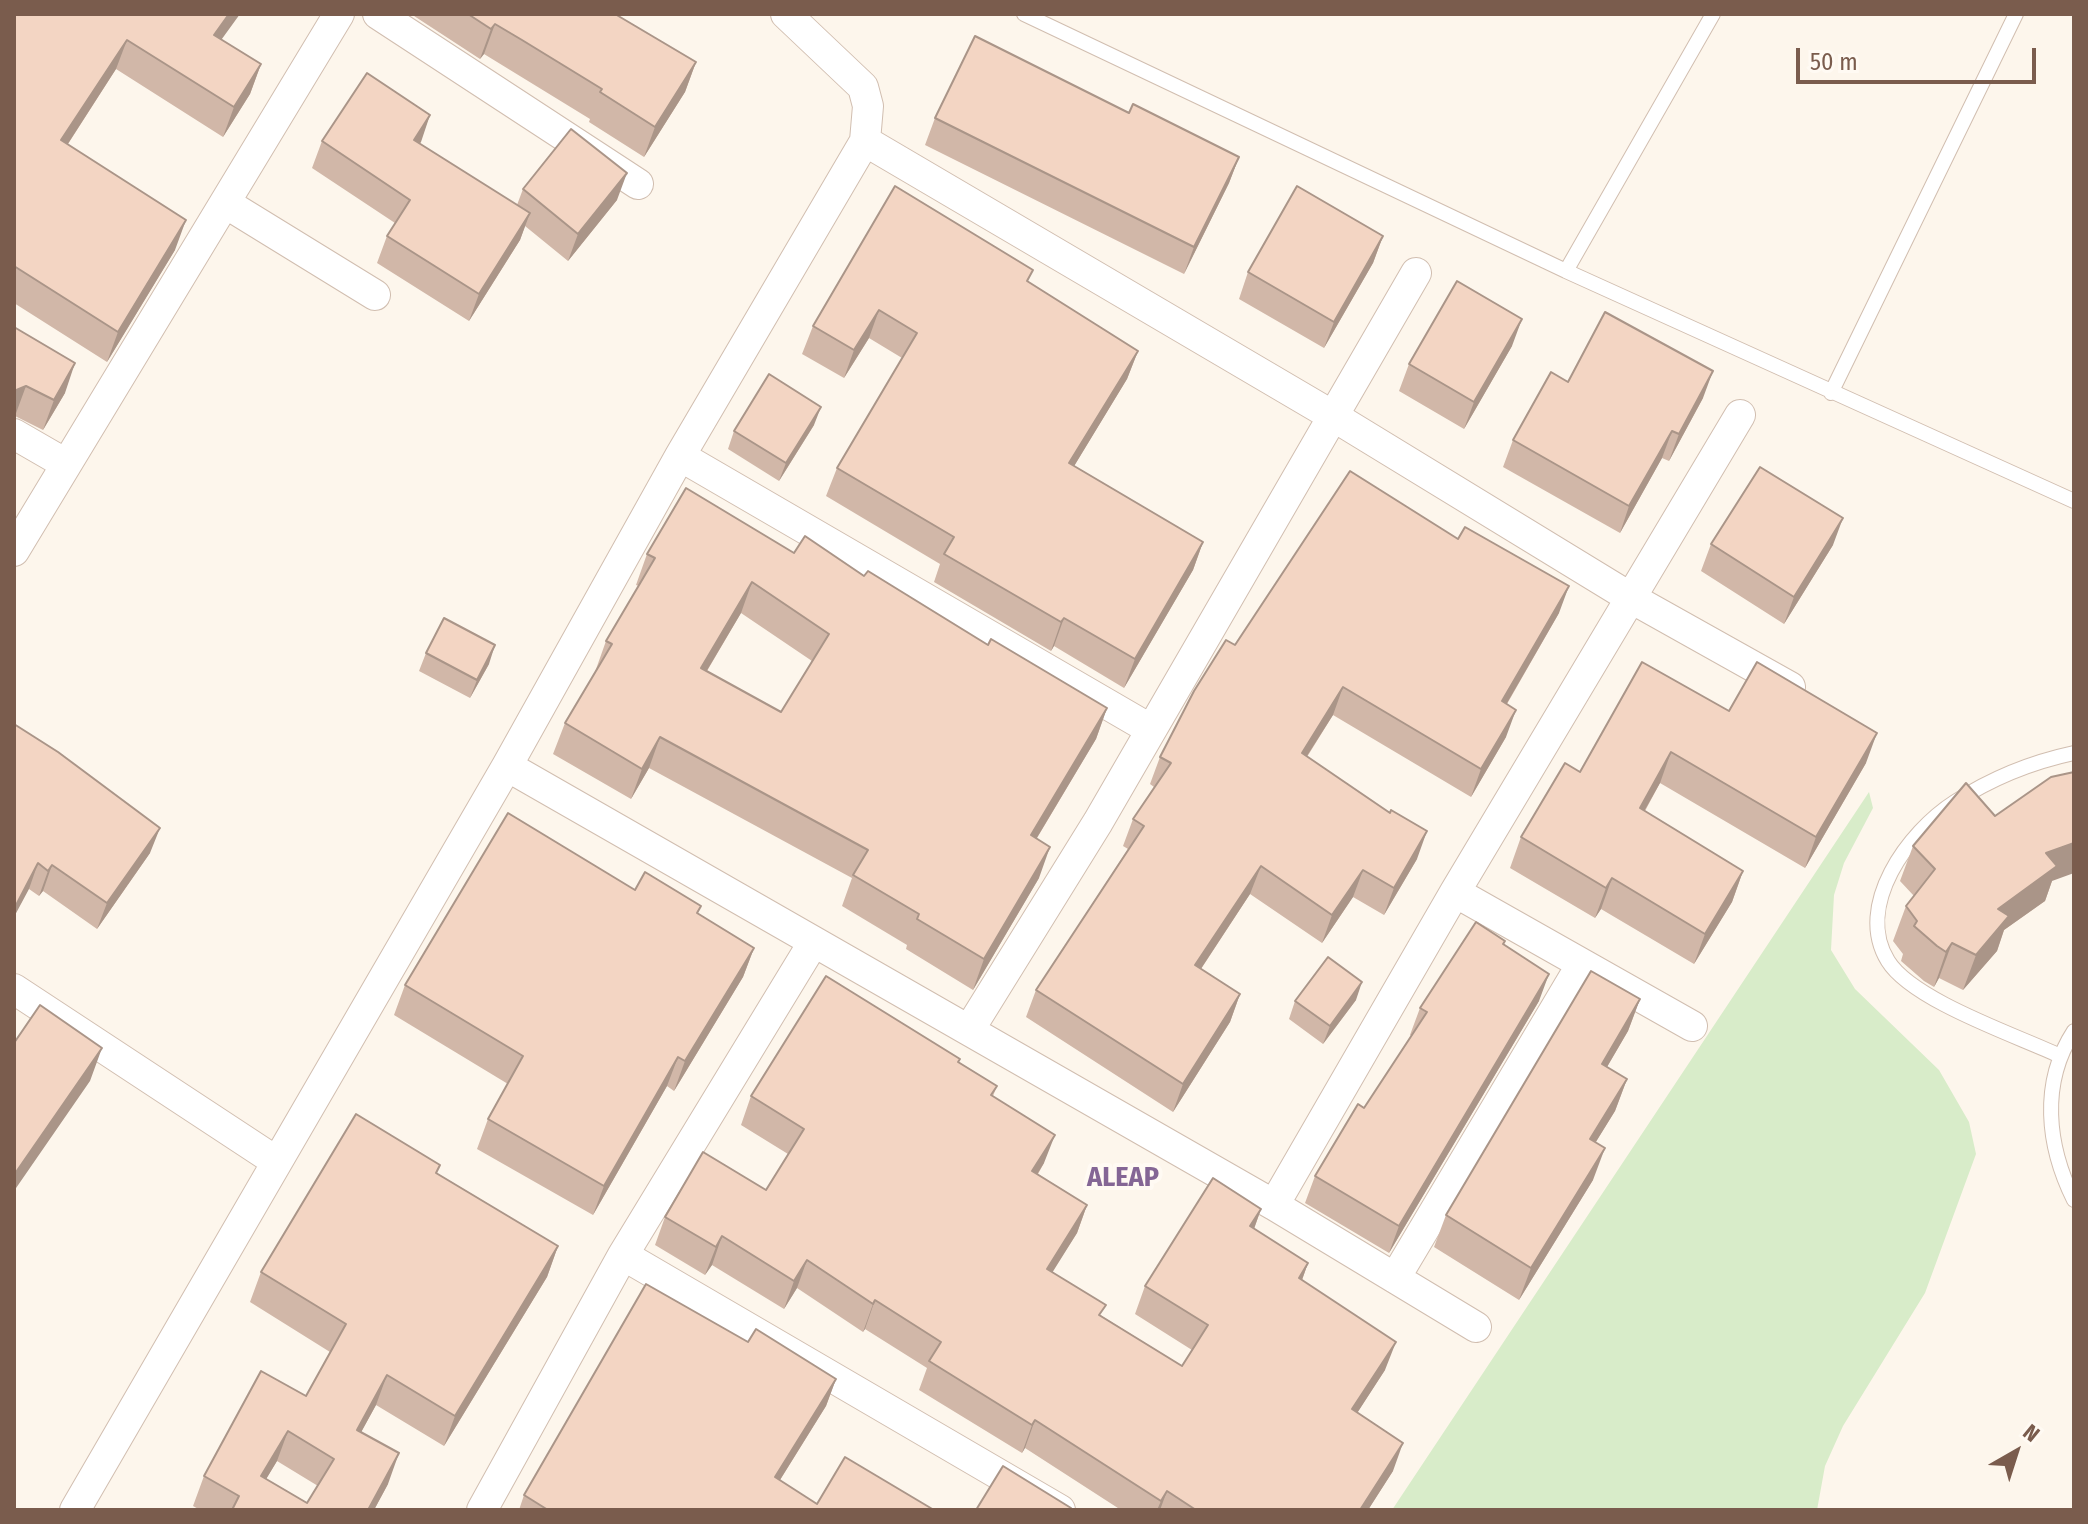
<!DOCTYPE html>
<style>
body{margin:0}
#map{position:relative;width:2088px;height:1524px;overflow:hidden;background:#fdf6ec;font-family:"Fira Sans Condensed",sans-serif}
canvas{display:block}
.frame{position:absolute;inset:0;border:16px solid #7a5c4d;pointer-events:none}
.north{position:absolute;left:1976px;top:1412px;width:80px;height:80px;-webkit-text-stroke:6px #fffaf3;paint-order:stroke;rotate:39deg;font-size:22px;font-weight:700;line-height:32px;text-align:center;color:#7a5c4d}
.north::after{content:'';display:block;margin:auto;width:28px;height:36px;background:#7a5c4d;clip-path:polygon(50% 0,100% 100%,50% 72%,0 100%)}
.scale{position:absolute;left:1796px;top:48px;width:240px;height:36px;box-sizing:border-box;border:4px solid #7a5c4d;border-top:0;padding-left:10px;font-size:24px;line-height:28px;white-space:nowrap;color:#7a5c4d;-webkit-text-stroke:6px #fffaf3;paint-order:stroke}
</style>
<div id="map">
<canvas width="2088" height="1524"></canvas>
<div class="frame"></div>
<div class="north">N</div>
<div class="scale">50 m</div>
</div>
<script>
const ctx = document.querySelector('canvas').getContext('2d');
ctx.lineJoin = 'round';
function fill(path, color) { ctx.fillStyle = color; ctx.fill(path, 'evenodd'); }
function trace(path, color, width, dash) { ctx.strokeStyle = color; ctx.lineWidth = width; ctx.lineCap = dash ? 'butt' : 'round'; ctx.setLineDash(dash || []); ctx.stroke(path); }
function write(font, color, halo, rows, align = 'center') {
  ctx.font = font + ' "Fira Sans Condensed",sans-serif'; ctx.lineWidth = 8; ctx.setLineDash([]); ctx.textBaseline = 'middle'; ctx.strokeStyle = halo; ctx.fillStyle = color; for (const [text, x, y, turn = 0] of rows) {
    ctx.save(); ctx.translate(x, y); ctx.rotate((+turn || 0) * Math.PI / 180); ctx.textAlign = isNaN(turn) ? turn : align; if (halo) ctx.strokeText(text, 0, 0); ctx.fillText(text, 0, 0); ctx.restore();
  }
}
fill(new Path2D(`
 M1869 792 1873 808 1844 863 1834 895 1831 950 1855 989 1939 1070 1969 1122 1976 1154 1925 1293 1843 1426 1825 1466 1817 1510H1392Z`), '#d8ecc9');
const lane = new Path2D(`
 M1024 14 1566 271
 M1713 14 1566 271 2074 501
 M1831 393 2016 14
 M2074 1031C2040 1083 2047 1146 2074 1200
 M2058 1055C2015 1035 1912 1000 1888 961 1854 906 1908 832 1955 802 1992 778 2032 762 2074 753`);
const street = new Path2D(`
 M378 14 638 184
 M865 141 1333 416 1631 598 1790 687
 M227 204 375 295
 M14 434 66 464
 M680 456 1150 729
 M14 551 339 14
 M507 766 1274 1205 1476 1327
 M1455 892 1692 1026
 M14 989 277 1162
 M969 1030 1098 822 1416 273
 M1274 1205 1455 892 1740 415
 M623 1255 1060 1510
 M1395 1278 1582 964
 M75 1510 507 766 680 456 865 141 868 106 863 87 786 14
 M482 1510 623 1255 813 943`);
trace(lane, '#d1beb0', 16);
trace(street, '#d1beb0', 32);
trace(lane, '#fff', 14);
trace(street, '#fff', 30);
fill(new Path2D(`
 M14 14 221 39 261 64 250 94 223 137 116 69 68 144 175 250 107 362 14 303Z
 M411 14H615L696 62 685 92 644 157 589 122 590 119 484 54 480 59Z
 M1129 113 1239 157 1229 183 1184 274 925 145 935 118Z
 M430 115 419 143 517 205 523 189 617 200 568 261 525 226 520 240 469 321 377 263 387 236 395 223 312 168 322 141Z
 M895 186 1029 282 1138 351 1127 379 1074 466 1203 542 1193 570 1124 688 1054 646 1051 651 934 582 940 564 826 496 837 468 902 358 869 338 844 378 802 354 813 326Z
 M1383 236 1373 263 1324 348 1239 299 1248 272Z
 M14 327 65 393 43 430 15 416Z
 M1512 346 1464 429 1399 391 1409 364Z
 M1568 382 1703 398 1669 461 1662 458 1620 533 1503 467 1513 440Z
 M814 425 779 481 728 449 734 431Z
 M1711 544 1833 545 1784 624 1701 571Z
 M794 553 864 576 988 645 1107 708 1096 739 1037 838 1039 878 973 990 906 949 907 945 842 906 852 878 649 768 631 799 553 754 565 723 595 672 606 641 639 586 636 585 647 554ZM741 613 812 661 781 712 707 671Z
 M1559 613 1507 704 1506 737 1471 797 1333 715 1307 757 1417 859 1384 915 1353 897 1322 943 1250 894 1201 969 1240 994 1230 1022 1173 1112 1026 1017 1036 990 1128 849 1123 846 1133 819 1154 787 1150 784 1160 757 1235 645Z
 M426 653 489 664 470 698 419 671Z
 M1729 711 1866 763 1805 868 1660 783 1645 811 1743 871 1732 902 1694 964 1601 909 1595 918 1510 868 1521 837 1580 772Z
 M14 724 150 853 97 929 43 891 39 896 29 889Z
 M1913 846 2052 881 2045 901 2004 930 1997 951 1963 990 1939 978 1934 987 1924 981 1901 961 1903 954 1893 941 1906 906 1914 896 1900 881Z
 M635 890 698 914 754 948 743 977 674 1091 667 1086 593 1215 477 1149 488 1119 508 1084 394 1015 405 985Z
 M1505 941 1504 945 1539 1001 1389 1253 1305 1203 1315 1176 1364 1108 1412 1036 1410 1035 1420 1008Z
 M1640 999 1628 1031 1607 1067 1627 1079 1615 1111 1595 1143 1593 1180 1519 1300 1434 1247 1446 1215Z
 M1356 1000 1323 1044 1289 1019 1295 1001Z
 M959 1062 997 1086 993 1096 1044 1163 1038 1174 1087 1205 1077 1233 1052 1272 1102 1316 1182 1366 1192 1350 1135 1314 1145 1286 1261 1209 1254 1229 1308 1263 1302 1280 1385 1370 1357 1413 1393 1471 1368 1510H1121L1025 1448 1022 1453 919 1390 927 1368 865 1329 863 1332 797 1288 784 1309 712 1265 705 1275 655 1245 665 1217 766 1190 788 1154 741 1125 751 1096Z
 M437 1173 558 1246 547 1277 444 1446 376 1405 361 1432 388 1484 374 1510H200L193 1506 204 1476 306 1396 330 1352 250 1302 261 1272ZM277 1461 318 1486 307 1503 266 1479Z
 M748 1342 836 1379 826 1406 780 1480 817 1504 934 1510H519L524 1495Z`), '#d1b7a8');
fill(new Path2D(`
 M229 14H240L203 65 214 35Z
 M495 24 484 54 480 59 491 29Z
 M127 40 116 69 51 170 61 140Z
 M696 62 685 92 644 157 655 127Z
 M261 64 250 94 223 137 234 107Z
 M430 115 421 142 404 167 414 140Z
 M1239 157 1229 183 1184 274 1194 247Z
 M627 173 617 200 568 261 578 234Z
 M530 213 520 240 469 321 479 294Z
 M186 220 175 250 107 362 118 332Z
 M1383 236 1373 263 1324 348 1334 322Z
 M879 310 869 338 844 378 854 350Z
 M1522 319 1512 346 1464 429 1474 402Z
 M1138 351 1127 379 1059 491 1069 463Z
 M75 363 65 393 43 430 54 400Z
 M1713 371 1703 398 1669 461 1679 434Z
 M26 386 15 416H14V391Z
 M821 407 814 425 779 481 786 463Z
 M1672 431 1662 458 1620 533 1629 506Z
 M1843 518 1833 545 1784 624 1794 597Z
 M1203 542 1193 570 1124 688 1135 659Z
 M752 582 741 613 690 699 701 668Z
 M1569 586 1559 613 1492 729 1502 701Z
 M1064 618 1054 646 1051 651 1061 622Z
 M495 645 489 664 470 698 477 680Z
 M1343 687 1333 715 1291 781 1302 753Z
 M1107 708 1096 739 1020 866 1031 835Z
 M1516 710 1506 737 1471 797 1481 769Z
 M1877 733 1866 763 1805 868 1816 837Z
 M660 737 649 768 631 799 642 769Z
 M1671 752 1660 783 1629 838 1640 808Z
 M160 828 150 853 97 929 107 903Z
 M1427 831 1417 859 1384 915 1394 888Z
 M2074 843V873L2052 881 2045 901 2004 930 1997 951 1963 990 1976 955 1998 909 2046 853Z
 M1050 847 1039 878 973 990 984 959Z
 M38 863 29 889 14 917V909Z
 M52 865 43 891 39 896 48 871Z
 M1261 866 1250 894 1185 993 1195 965Z
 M1363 870 1353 897 1322 943 1332 915Z
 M1743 871 1732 902 1694 964 1705 934Z
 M1612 878 1601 909 1595 918 1606 888Z
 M1952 943 1939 978 1934 987 1946 952Z
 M754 948 743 977 674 1091 685 1061Z
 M1549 974 1539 1001 1389 1253 1399 1226Z
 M1362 982 1356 1000 1323 1044 1330 1026Z
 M1240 994 1230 1022 1173 1112 1183 1084Z
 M1640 999 1628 1031 1590 1096 1602 1064Z
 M102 1048 90 1081 14 1191V1175Z
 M678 1057 667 1086 593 1215 604 1186Z
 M1627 1079 1615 1111 1578 1171 1590 1139Z
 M1055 1135 1044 1163 1022 1199 1032 1171Z
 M1605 1148 1593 1180 1519 1300 1531 1268Z
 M1087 1205 1077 1233 1037 1297 1047 1269Z
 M1261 1209 1251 1237 1250 1226Z
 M722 1236 712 1265 705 1275 716 1247Z
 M558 1246 547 1277 444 1446 455 1416Z
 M807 1260 797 1288 784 1309 794 1281Z
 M1308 1263 1298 1291 1299 1278Z
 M875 1300 865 1329 863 1332 873 1304Z
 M1396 1342 1385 1370 1341 1438 1352 1409Z
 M387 1375 376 1405 346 1460 357 1430Z
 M836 1379 826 1406 765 1504 775 1477Z
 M1035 1420 1025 1448 1022 1453 1032 1425Z
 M288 1431 277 1461 250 1506 261 1476Z
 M1403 1443 1393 1471 1368 1510H1360Z
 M399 1453 388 1484 374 1510H368Z
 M1167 1491 1160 1510H1157L1161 1501Z`), '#aa9588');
const building = new Path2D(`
 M14 14H229L214 35 261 64 234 107 127 40 61 140 186 220 118 332 14 266Z
 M468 14H615L696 62 655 127 600 92 602 89 522 40 495 24 491 29Z
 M975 36 1129 113 1133 104 1239 157 1194 247 935 118Z
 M367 73 430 115 414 140 530 213 479 294 387 236 410 200 322 141Z
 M571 129 627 173 578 234 523 189Z
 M895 186 1033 270 1027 281 1138 351 1069 463 1203 542 1135 659 1064 618 1061 622 944 554 954 537 837 468 917 333 879 310 854 350 813 326Z
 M1297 186 1383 236 1334 322 1248 272Z
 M1457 281 1522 319 1474 402 1409 364Z
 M1605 312 1713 371 1679 434 1672 431 1629 506 1513 440 1551 372 1568 382Z
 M14 327 75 363 54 400 26 386 14 391Z
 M769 374 821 407 786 463 734 431Z
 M1760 467 1843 518 1794 597 1711 544Z
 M1350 471 1458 539 1465 527 1569 586 1502 701 1516 710 1481 769 1343 687 1302 753 1390 813 1391 810 1427 831 1394 888 1363 870 1332 915 1261 866 1195 965 1240 994 1183 1084 1036 990 1144 826 1133 819 1171 763 1160 757 1194 691 1226 640 1235 645Z
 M686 488 794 553 805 536 864 576 868 571 988 645 991 639 1107 708 1031 835 1050 847 984 959 917 919 919 914 853 875 868 850 660 737 642 769 565 723 612 644 606 641 655 558 647 554ZM752 582 829 634 781 712 701 668Z
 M444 618 495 645 477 680 426 653Z
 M1642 662 1729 711 1757 662 1877 733 1816 837 1671 752 1640 808 1743 871 1705 934 1612 878 1606 888 1521 837 1565 763 1580 772Z
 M14 724 58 752 160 828 107 903 52 865 48 871 38 863 14 909Z
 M2074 772V843L2046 853 2057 866 1998 909 2009 916 1976 955 1952 943 1946 952 1937 946 1914 926 1917 921 1906 906 1935 869 1913 846 1966 783 1995 816 2051 777Z
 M508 813 635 890 645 872 701 906 697 913 754 948 685 1061 678 1057 604 1186 488 1119 523 1056 405 985Z
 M1476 922 1505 941 1503 944 1549 974 1399 1226 1315 1176 1358 1104 1364 1108 1427 1012 1420 1008Z
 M1328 957 1362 982 1330 1026 1295 1001Z
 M1591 971 1640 999 1602 1064 1627 1079 1590 1139 1605 1148 1531 1268 1446 1215Z
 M826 976 960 1059 958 1062 997 1086 991 1095 1055 1135 1032 1171 1087 1205 1047 1269 1106 1305 1099 1315 1182 1366 1208 1325 1145 1286 1213 1178 1261 1209 1250 1226 1308 1263 1299 1278 1396 1342 1352 1409 1403 1443 1360 1510H1196L1167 1491 1161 1501 1035 1420 1032 1425 929 1361 941 1342 875 1300 873 1304 807 1260 794 1281 722 1236 716 1247 665 1217 703 1152 766 1190 804 1129 751 1096Z
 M40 1005 102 1048 14 1175V1043Z
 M356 1114 440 1165 436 1173 558 1246 455 1416 387 1375 357 1430 399 1453 368 1510H232L239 1496 204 1476 261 1371 306 1396 346 1324 261 1272ZM288 1431 334 1459 307 1503 261 1476Z
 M646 1284 748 1342 756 1329 836 1379 775 1477 817 1504 845 1457 934 1510H548L524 1495Z
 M1003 1466 1071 1508 1070 1510H976Z`);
fill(building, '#f3d5c3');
trace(building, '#aa9588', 2);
write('bold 28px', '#846695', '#fffaf3', [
 ["ALEAP",1123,1178]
]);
</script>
